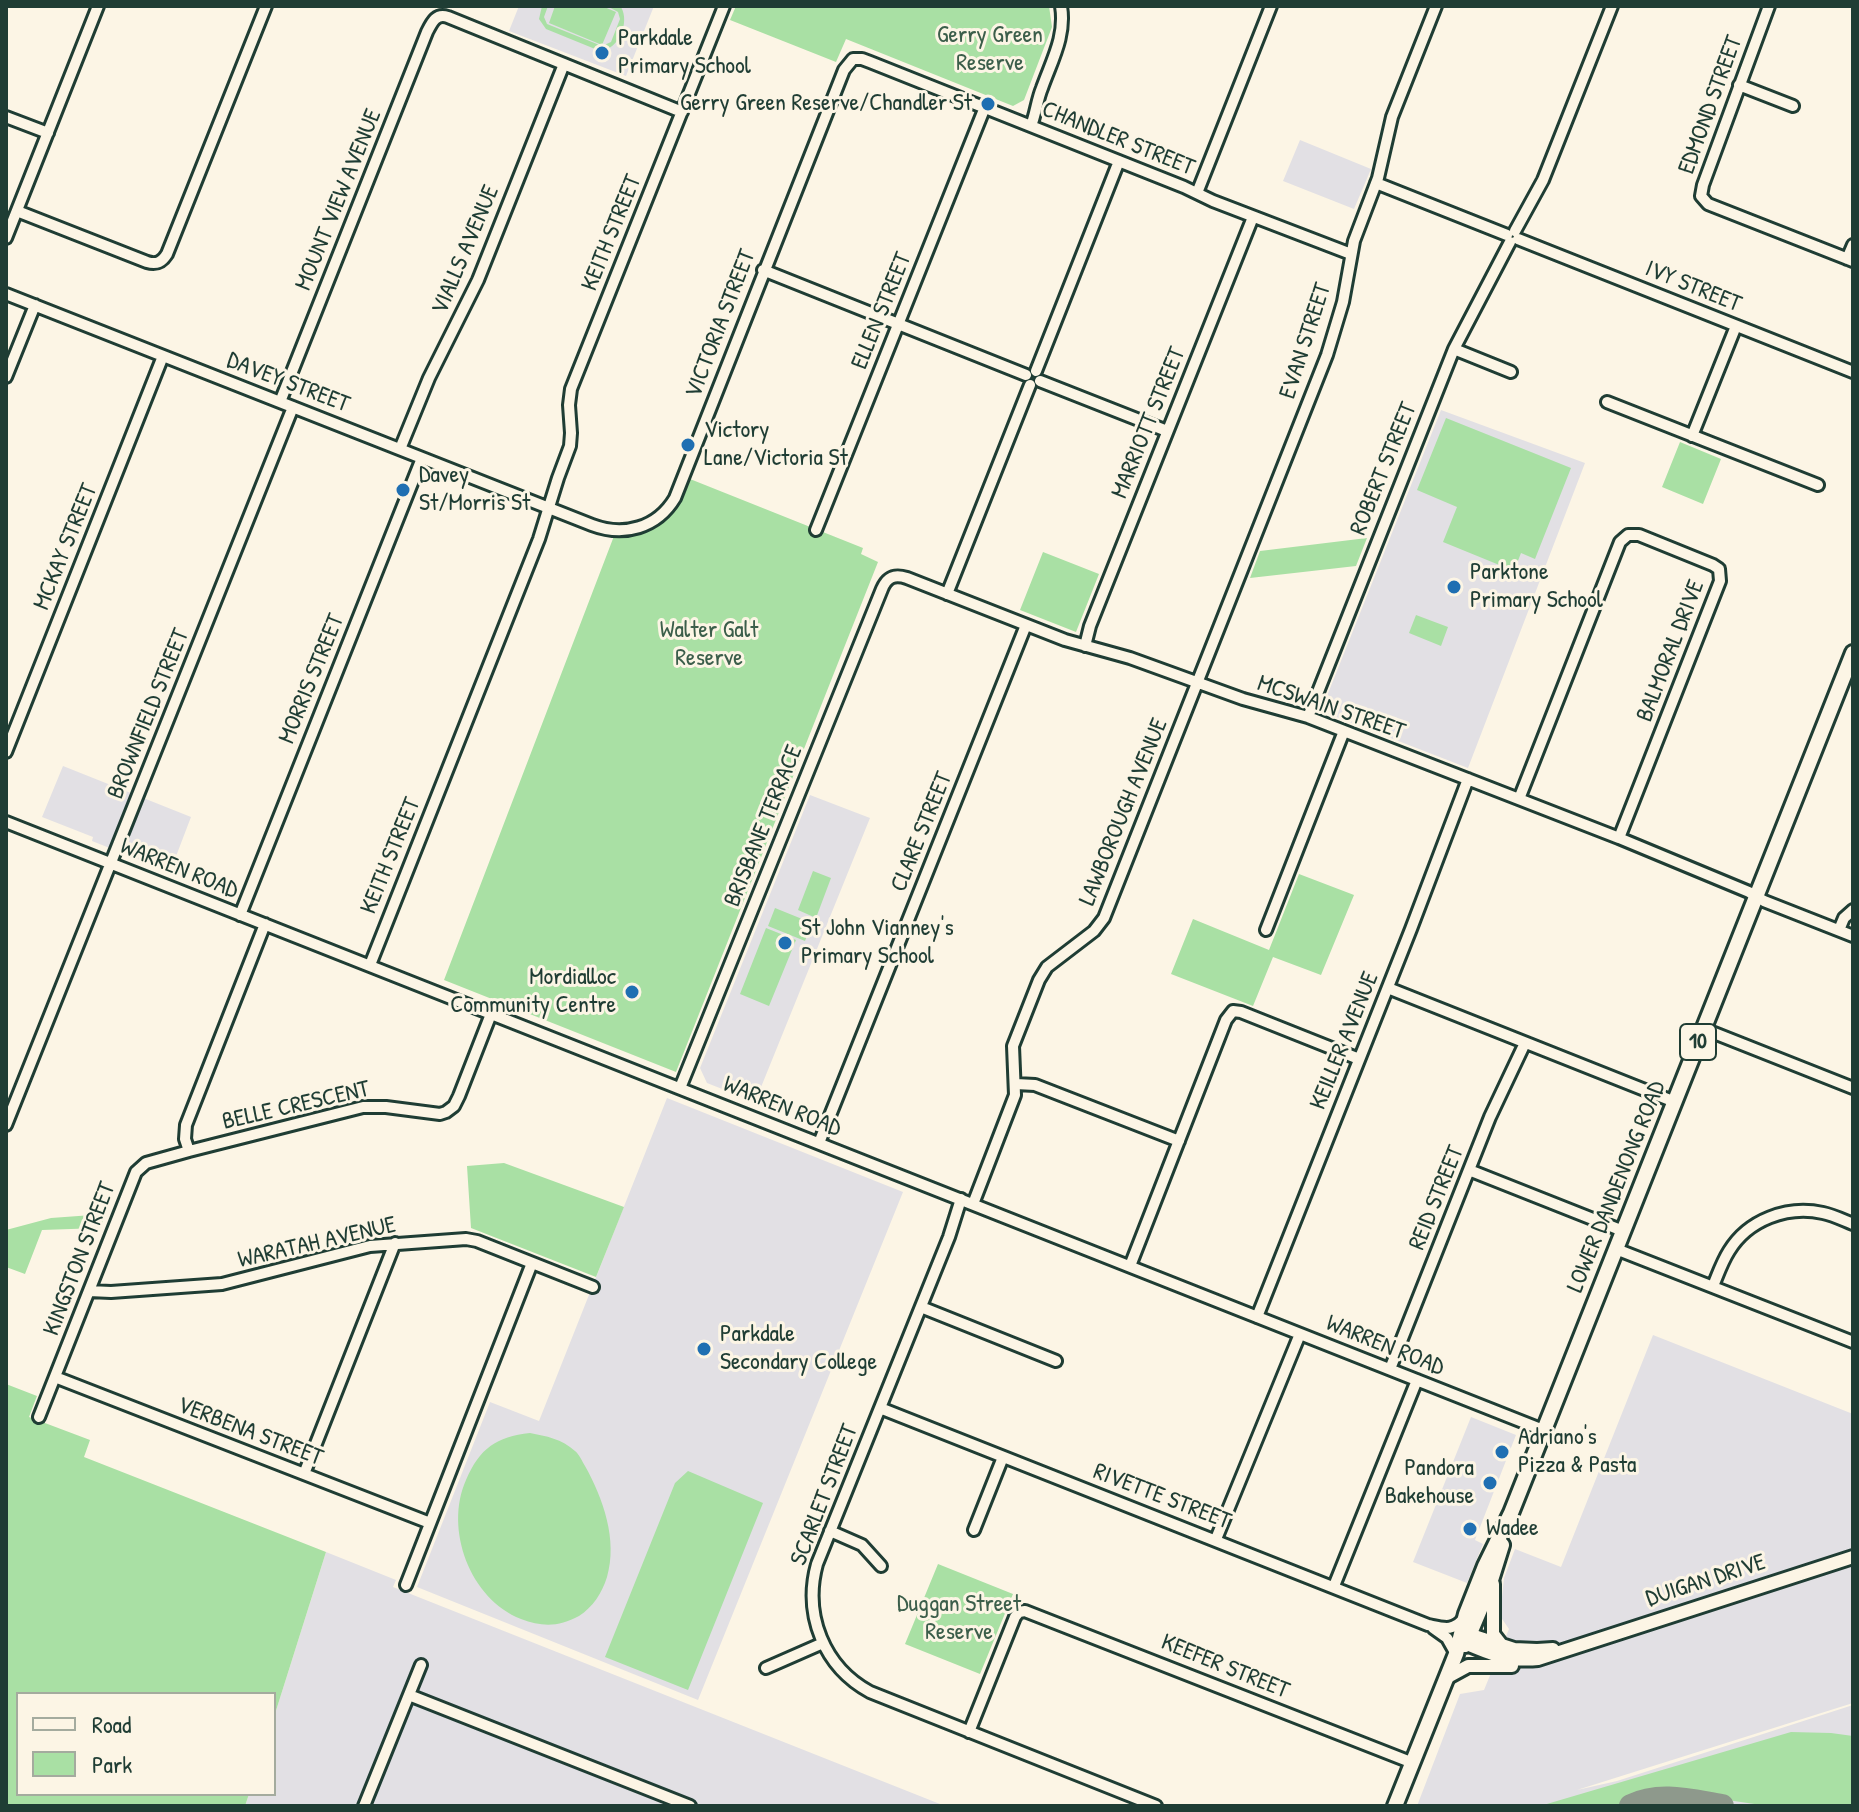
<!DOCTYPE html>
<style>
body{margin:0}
#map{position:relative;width:1859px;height:1812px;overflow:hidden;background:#fcf5e5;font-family:"Patrick Hand",sans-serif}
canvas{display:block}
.frame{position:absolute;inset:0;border:8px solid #1f3d34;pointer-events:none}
.legend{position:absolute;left:16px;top:1692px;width:260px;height:104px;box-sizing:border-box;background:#fcf5e5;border:2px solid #a4ab9e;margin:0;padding:10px 14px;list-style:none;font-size:24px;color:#1f3d34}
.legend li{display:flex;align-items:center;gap:16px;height:40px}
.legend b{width:40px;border:2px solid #a4ab9e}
</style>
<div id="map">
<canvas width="1859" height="1812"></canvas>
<div class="frame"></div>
<ul class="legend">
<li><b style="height:10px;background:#fcf5e5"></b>Road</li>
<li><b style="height:22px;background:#a9e0a4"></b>Park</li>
</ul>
</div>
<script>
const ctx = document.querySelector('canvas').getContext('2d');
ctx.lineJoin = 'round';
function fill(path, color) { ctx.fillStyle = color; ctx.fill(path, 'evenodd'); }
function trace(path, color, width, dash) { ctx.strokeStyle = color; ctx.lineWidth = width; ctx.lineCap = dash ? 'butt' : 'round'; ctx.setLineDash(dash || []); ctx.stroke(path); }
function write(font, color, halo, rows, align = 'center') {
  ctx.font = font + ' "Patrick Hand",sans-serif'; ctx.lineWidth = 6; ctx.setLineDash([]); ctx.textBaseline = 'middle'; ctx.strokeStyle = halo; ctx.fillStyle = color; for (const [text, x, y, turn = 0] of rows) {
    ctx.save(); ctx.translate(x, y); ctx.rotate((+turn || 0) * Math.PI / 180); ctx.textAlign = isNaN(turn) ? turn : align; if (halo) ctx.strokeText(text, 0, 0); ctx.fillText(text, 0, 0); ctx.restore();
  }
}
fill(new Path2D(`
 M519 6H654L626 76 509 31Z
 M1300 140 1371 169 1354 209 1283 181Z
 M1441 410 1585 463 1468 768 1321 711Z
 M63 766 191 817 170 872 92 841 93 837 42 817Z
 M810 795 870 818 755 1102 707 1083 700 1068Z
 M667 1098 903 1192 698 1700 417 1587 490 1402 539 1421Z
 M1653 1335 1853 1414V1703L1577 1790 1617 1781 1853 1705V1806H1417L1460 1694 1484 1690 1509 1629 1500 1616 1504 1578 1515 1549 1561 1567Z
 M1471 1417 1516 1435 1475 1540 1483 1544 1467 1583 1413 1562Z
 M326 1552 396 1580 393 1587 945 1806H245L249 1794H274V1717Z`), '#e2e0e4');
fill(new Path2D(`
 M542 6H548L544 17 547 24 602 46 611 42 620 19 618 12 607 6 621 7C630 22 619 50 600 51L546 29 539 19Z
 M555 6H602L616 12 602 45 549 23Z
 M736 6H1049L1052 27 1024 100 1013 106 846 39 836 62 730 20Z
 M1446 418 1571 468 1535 559 1521 553 1514 571 1443 542 1457 507 1417 490Z
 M1680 442 1721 459 1703 504 1662 487Z
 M690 479 863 548 861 554 878 562 676 1072 444 980 614 536C657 538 674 516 690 479Z
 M1367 538 1356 566 1250 578 1260 551Z
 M1043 552 1099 574 1076 632 1020 610Z
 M1416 615 1448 627 1441 646 1409 633Z
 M813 871 831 878 816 918 798 910Z
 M1299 874 1354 895 1321 975 1273 957 1253 1006 1171 974 1193 919 1269 950Z
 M775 908 812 923 805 941 768 926Z
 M766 928 796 940 769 1006 740 994Z
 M504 1163 624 1207 596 1277 471 1228 467 1166Z
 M106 1214 100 1228 42 1230 25 1274 6 1267V1230L51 1218Z
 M6 1384 37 1396 29 1417 90 1440 84 1457 326 1552 274 1717V1694H18V1794H249L245 1806H6Z
 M530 1433C546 1436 562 1439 575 1451 579 1454 582 1461 585 1466 603 1498 618 1540 607 1577 602 1593 593 1607 579 1616 559 1627 542 1627 521 1619 470 1599 444 1529 466 1480 480 1448 496 1437 530 1433Z
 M688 1471 763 1503 688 1690 605 1657 675 1483Z
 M938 1564 1013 1594 980 1674 905 1644Z
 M1791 1732 1831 1733 1853 1736V1806H1768L1666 1791 1643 1794 1629 1799 1618 1806H1540Z`), '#a9e0a4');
trace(new Path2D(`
 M1631 1806C1660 1792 1691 1801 1722 1806`), '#8e998c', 24);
const minor = new Path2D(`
 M1769 6 1703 185 1701 196 1708 204 1853 261
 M1739 85 1793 106
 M6 117 48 133
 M1031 126C1036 113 1037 100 1042 88 1052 60 1066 36 1061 6
 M1376 183 1507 235
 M1197 193 1271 6
 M17 211 147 262C157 265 162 262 167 254L266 6
 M1515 231 1543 180 1612 6
 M6 238 98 6
 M1518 239 1853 372
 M1847 259 1853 245
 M763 270 1026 375
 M6 294 592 525C624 537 657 528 675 498L844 70 853 59H862L870 62 1184 187 1213 201 1351 254
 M1454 349 1511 372
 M1036 371 1119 161
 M6 377 35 305
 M1040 381 1167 431
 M280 402 427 32C432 22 436 13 448 17L682 112
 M1607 402 1818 485
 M1692 436 1736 326
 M400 449 429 378 478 280 564 64
 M816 530 985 107
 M947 594 1030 385
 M1085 646 1090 626 1253 217
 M1308 717 1454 349 1510 242
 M6 752 163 356
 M1519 799 1620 542 1628 535H1639L1713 565 1719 569 1720 581 1619 838
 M6 822 1543 1430
 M240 915 422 458
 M1266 930 1344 731
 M1839 930 1844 918 1853 910
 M370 965 539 539 558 478 570 446 571 433 569 405 571 389 724 6
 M1388 988 1675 1102
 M1704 1029 1853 1088
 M1016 1084 1035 1085 1179 1141
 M680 1088 882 589C887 577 894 574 907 578L1065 640 1130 658 1243 699 1308 717 1619 838 1749 892 1764 901 1853 936
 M6 1125 293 407
 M819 1143 1026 625
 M189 1151 363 1107H386L440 1114 446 1112 454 1106 459 1096 491 1014
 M1469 1170 1623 1231
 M961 1199 949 1237 817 1564C803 1615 824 1667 870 1692L1156 1806
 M973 1204 1015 1095 1013 1046 1039 980 1047 967 1094 931 1104 918 1327 355 1343 302 1354 241 1378 178 1392 117 1436 6
 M1616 1249 1853 1342
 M1130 1266 1226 1020 1233 1011 1241 1012 1359 1059
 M1713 1286C1718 1274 1722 1262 1729 1251 1748 1220 1787 1205 1823 1213 1833 1215 1843 1220 1853 1224
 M89 1291 111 1292 222 1284 370 1246 466 1239 477 1241 593 1287
 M921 1307 1056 1361
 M1257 1317 1411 929 1468 779
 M1390 1369 1490 1117 1525 1043
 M55 1377 430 1523
 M880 1408 1428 1625C1443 1628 1454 1632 1464 1618
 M39 1417 136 1172 146 1163 189 1151 185 1139 186 1125 265 924
 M304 1474 395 1243
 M974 1530 1003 1457
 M830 1531 862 1545 881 1566
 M1216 1539 1300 1334
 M406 1585 532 1263
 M1334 1586 1417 1380
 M1433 1628 1447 1638 1456 1654
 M766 1668 823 1643
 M409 1695 690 1806
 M969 1732 1015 1617 1019 1612 1025 1611 1413 1763
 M364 1806 421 1665`);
const major = new Path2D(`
 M1493 1584V1634L1500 1643
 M1462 1632 1514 1649 1537 1650 1553 1649
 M1460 1641C1488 1653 1507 1662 1538 1659L1853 1557
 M1446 1678 1468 1666H1512`);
const highway = new Path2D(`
 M1465 1645 1487 1593 1502 1545
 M1395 1806 1456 1654 1466 1614 1485 1566 1511 1513 1853 653`);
trace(minor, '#1f3d34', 16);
trace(major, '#1f3d34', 18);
trace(highway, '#1f3d34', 20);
trace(minor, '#fcf5e5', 10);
trace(major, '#fcf5e5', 12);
trace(highway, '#fcf5e5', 14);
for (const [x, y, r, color] of [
 [602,53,8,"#1f6fb2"],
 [988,104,8,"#1f6fb2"],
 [688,445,8,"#1f6fb2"],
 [403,490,8,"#1f6fb2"],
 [1454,587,8,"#1f6fb2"],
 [785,943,8,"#1f6fb2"],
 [632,992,8,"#1f6fb2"],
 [704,1349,8,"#1f6fb2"],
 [1502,1452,8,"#1f6fb2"],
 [1490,1483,8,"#1f6fb2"],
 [1470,1529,8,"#1f6fb2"]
]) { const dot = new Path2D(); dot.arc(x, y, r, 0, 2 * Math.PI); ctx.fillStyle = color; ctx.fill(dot); trace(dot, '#fcf5e5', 3); }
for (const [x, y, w] of [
 [1698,1042,36]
]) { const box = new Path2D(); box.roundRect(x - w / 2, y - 18, w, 36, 6); ctx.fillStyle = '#fcf5e5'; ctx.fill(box); trace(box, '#1f3d34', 2); }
write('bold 22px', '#1f3d34', null, [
 ["10",1698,1042]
]);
write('24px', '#3b5e4a', '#fcf5e5', [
 ["Gerry Green",990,36],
 ["Reserve",990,64],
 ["Walter Galt",709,631],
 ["Reserve",709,659],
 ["Duggan Street",959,1605],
 ["Reserve",959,1633]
]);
write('24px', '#1f3d34', '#fcf5e5', [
 ["Parkdale",618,39],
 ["Primary School",618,67],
 ["Gerry Green Reserve/Chandler St",972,104,"right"],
 ["Victory",704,431],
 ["Lane/Victoria St",704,459],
 ["Davey",419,476],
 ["St/Morris St",419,504],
 ["Parktone",1470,573],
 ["Primary School",1470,601],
 ["St John Vianney's",801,929],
 ["Primary School",801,957],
 ["Mordialloc",616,978,"right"],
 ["Community Centre",616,1006,"right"],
 ["Parkdale",720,1335],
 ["Secondary College",720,1363],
 ["Adriano's",1518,1438],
 ["Pizza & Pasta",1518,1466],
 ["Pandora",1474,1469,"right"],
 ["Bakehouse",1474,1497,"right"],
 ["Wadee",1486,1529]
], 'left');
write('24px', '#1f3d34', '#fcf5e5', [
 ["EDMOND STREET",1711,105,-70],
 ["CHANDLER STREET",1118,139,22],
 ["MOUNT VIEW AVENUE",339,200,-68],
 ["KEITH STREET",612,233,-68],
 ["VIALLS AVENUE",466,250,-67],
 ["IVY STREET",1693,287,22],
 ["ELLEN STREET",882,311,-68],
 ["VICTORIA STREET",721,324,-69],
 ["EVAN STREET",1306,341,-72],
 ["DAVEY STREET",288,383,21],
 ["MARRIOTT STREET",1149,423,-68],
 ["ROBERT STREET",1384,469,-68],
 ["MCKAY STREET",66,547,-68],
 ["BALMORAL DRIVE",1671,651,-69],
 ["MORRIS STREET",312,679,-68],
 ["MCSWAIN STREET",1331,708,19],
 ["BROWNFIELD STREET",149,714,-68],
 ["LAWBOROUGH AVENUE",1124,812,-68],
 ["BRISBANE TERRACE",764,826,-68],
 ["CLARE STREET",922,832,-68],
 ["KEITH STREET",391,856,-68],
 ["WARREN ROAD",179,869,22],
 ["KEILLER AVENUE",1345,1041,-68],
 ["BELLE CRESCENT",296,1106,-13],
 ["WARREN ROAD",782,1107,22],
 ["LOWER DANDENONG ROAD",1617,1187,-68],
 ["REID STREET",1437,1198,-68],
 ["WARATAH AVENUE",317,1243,-13],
 ["KINGSTON STREET",80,1259,-69],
 ["WARREN ROAD",1385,1346,22],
 ["VERBENA STREET",250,1432,21],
 ["SCARLET STREET",825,1495,-69],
 ["RIVETTE STREET",1162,1497,21],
 ["DUIGAN DRIVE",1706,1581,-18],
 ["KEEFER STREET",1225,1667,22]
]);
</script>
